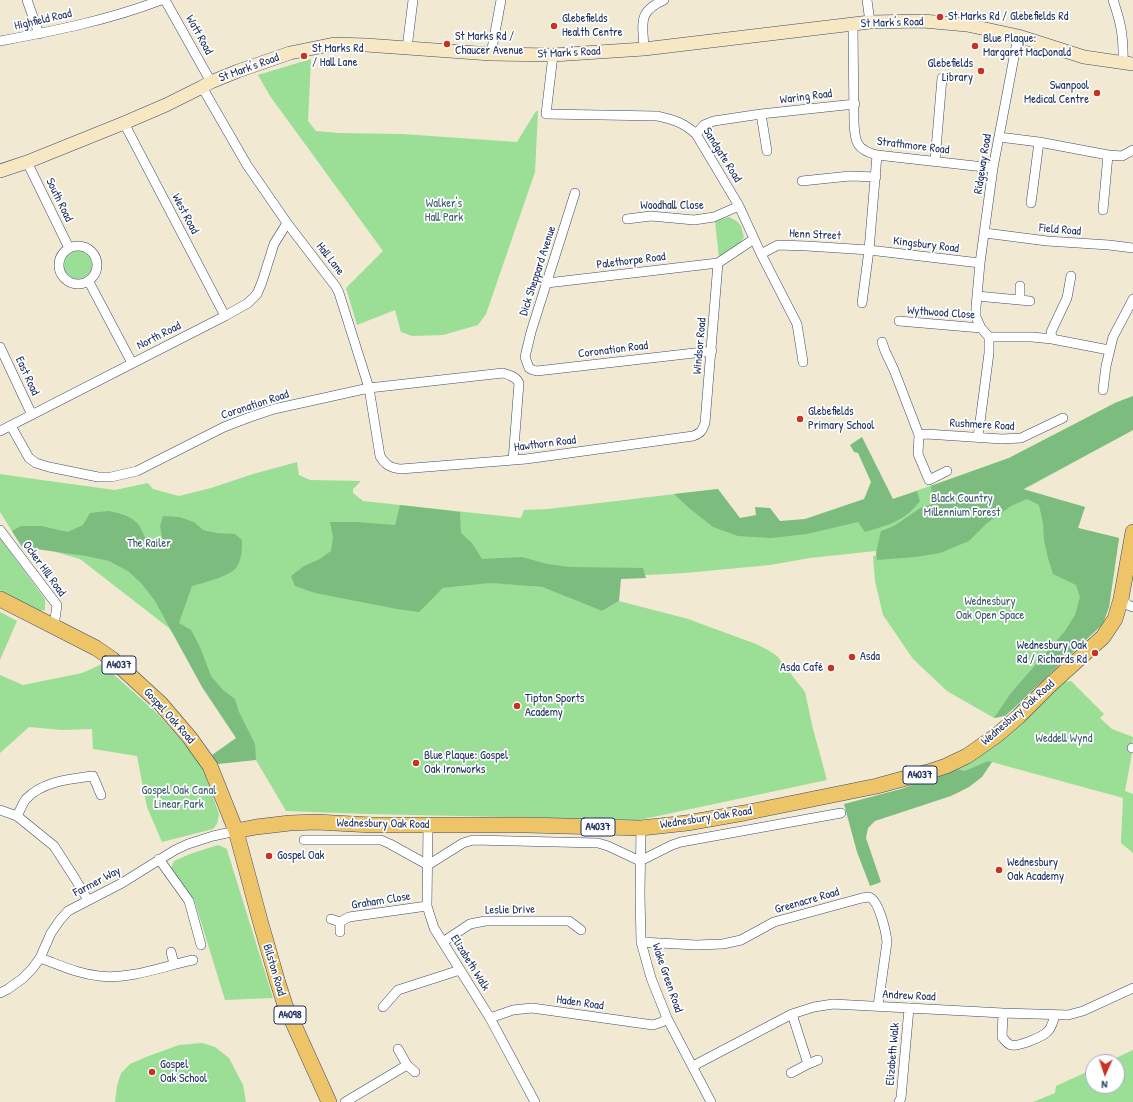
<!DOCTYPE html>
<meta charset="utf-8">
<style>
body{margin:0}
#map{position:relative;width:1133px;height:1102px;overflow:hidden;background:#f1e9d1;font-family:"Patrick Hand",sans-serif}
canvas{display:block}
.north{position:absolute;left:1085px;top:1054px;width:40px;height:40px;box-sizing:border-box;background:#fff;border:1px solid #a4acbf;border-radius:50%;rotate:183deg;font-size:11px;font-weight:700;line-height:16px;text-align:center;color:#1b2f5e}
.north::after{content:'';display:block;margin:auto;width:14px;height:18px;background:#c8321e;clip-path:polygon(50% 0,100% 100%,50% 72%,0 100%)}
</style>
<div id="map">
<canvas width="1133" height="1102"></canvas>
<div class="north">N</div>
</div>
<script>
const ctx = document.querySelector('canvas').getContext('2d');
ctx.lineJoin = 'round';
function fill(path, color) { ctx.fillStyle = color; ctx.fill(path, 'evenodd'); }
function trace(path, color, width, dash) { ctx.strokeStyle = color; ctx.lineWidth = width; ctx.lineCap = dash ? 'butt' : 'round'; ctx.setLineDash(dash || []); ctx.stroke(path); }
function write(font, color, halo, rows, align = 'center') {
  ctx.font = font + ' "Patrick Hand",sans-serif'; ctx.lineWidth = 3.5; ctx.setLineDash([]); ctx.textBaseline = 'middle'; ctx.strokeStyle = halo; ctx.fillStyle = color; for (const [text, x, y, turn = 0] of rows) {
    ctx.save(); ctx.translate(x, y); ctx.rotate((+turn || 0) * Math.PI / 180); ctx.textAlign = isNaN(turn) ? turn : align; if (halo) ctx.strokeText(text, 0, 0); ctx.fillText(text, 0, 0); ctx.restore();
  }
}
fill(new Path2D(`
 M311 59 308 121 316 131 338 133 402 134 517 142 536 111H538L535 172 486 314 478 325 443 335 412 336 401 332 395 310 357 325 346 288 383 251 270 96 258 75Z
 M729 217C741 223 741 224 744 237L739 245 719 258 715 221Z
 M64 265a14 14 0 1 1 28 0a14 14 0 1 1-28 0Z
 M1133 396V430L1023 490 1085 507 1078 528 1119 538 1109 607 1018 705 1005 716 994 718 947 691 913 659 883 615 875 581 873 556 913 547 810 558 770 565 685 573 494 583 542 587 602 611 619 601 688 619 756 644 768 650 777 656 805 692 813 729 827 780 639 820 368 814 286 811 256 760 236 721 169 628 80 559 28 544 17 539 0 512V474L27 478 115 490 148 483 153 489 179 496 211 488 253 474 297 462 299 475 310 480 361 481 353 489V493L363 501 521 518 524 510 548 509 718 489 726 519 772 529 893 499 1009 458 1115 403ZM479 584 443 588 420 610 437 586Z
 M0 538 45 599V610L39 611 0 590Z
 M0 612 17 621 0 660Z
 M102 664 158 714 201 763 219 814 217 824 213 829 162 842 147 807 137 756 93 749 92 729 62 730 29 727 0 753V675L23 685 82 673Z
 M1071 681 1104 714 1100 718 1112 729 1133 737 1132 753 1125 791 1133 794V853L1121 843 1123 798 988 761 964 771 958 769 992 748 1023 722 1064 682Z
 M218 845 227 849 228 853 273 998 225 1000 194 899 170 871 174 861 190 854Z
 M202 1043 215 1047 229 1058 243 1085 246 1102H115L117 1086 121 1073 130 1064 146 1057 179 1045Z
 M1133 1050V1102H1033L1055 1093 1056 1086 1093 1069V1086H1117V1062H1107Z`), '#9bde96');
fill(new Path2D(`
 M1133 396V430L1023 489 1085 507 1078 528 1119 538 1109 607 1103 624 1005 716 994 718 1011 693 1065 631 1075 615 1080 597 1076 585 1053 574 1048 558 1044 540 1043 523 1039 505 1027 499 1011 506 987 523 969 541 940 553 915 557 877 560 876 553 881 531 894 526 922 507 933 504 931 486 1009 458 1115 403Z
 M862 437 893 499 917 491 920 501C905 521 888 525 865 532L858 522 807 534 771 538 738 536 713 527 689 508 674 494 718 489 740 518 756 515 755 507 770 508 780 521 805 519 864 499 871 482 858 453 854 452 850 445Z
 M400 505 460 512 461 533 472 543 482 559 522 557 547 564 570 567 643 568 646 578 621 579 619 601 602 611 542 587 490 583 443 588 419 612 397 609 315 593 295 586 291 576 304 566 320 559 331 551 333 537 330 522H357L395 525Z
 M108 511C118 513 129 515 137 523 147 534 142 547 163 543L160 526 163 516 179 517 194 522 203 530 216 533 235 534 242 540C242 549 242 560 236 568 228 577 203 583 192 586L179 623 191 630 200 647 211 676 223 690 235 699 239 712 255 744 256 760 218 764 212 755 236 738 202 687 155 601 142 584 128 571 109 561 86 556 22 547 12 531 21 526H41L68 532 83 525 90 513Z
 M988 761 992 762 982 777 969 787 951 796 875 821 868 828 866 838 881 882 870 886 857 852 844 804 901 789 958 769 964 771Z`), '#7cbd7f');
const street = new Path2D(`
 M27 0 39 34
 M165 0 211 82
 M867 0 870 22
 M1113 0C1121 23 1124 38 1123 63
 M853 25 854 123C855 143 857 150 877 155L993 168
 M0 41C54 31 109 20 161 0
 M407 48 413 0
 M644 49C643 23 637 12 664 0
 M491 54 501 0
 M553 55 546 114 657 116C674 120 683 122 696 134L739 206 761 254 797 324 803 362
 M202 87 247 165 287 223 336 287 339 293 369 388 380 456C385 465 391 468 401 469L526 459 693 436C701 433 702 431 705 423L718 263
 M761 114 767 151
 M124 123 225 316
 M696 134 704 125 714 121 761 114 855 104
 M999 137 1039 142 1108 155 1122 156 1133 150
 M935 161 942 78
 M27 162 69 248
 M802 181 850 176 876 177
 M575 193 531 332 525 357 529 368 533 370 537 371 712 351
 M1031 203 1039 142
 M1103 210 1108 155
 M627 219 651 216 694 220 714 217 739 206
 M985 233 1047 241 1109 245 1133 248
 M59 265a19 19 0 1 1 38 0a19 19 0 1 1-38 0Z
 M761 254 778 245 807 246 869 250 980 263
 M89 282 132 363
 M547 283 718 263 754 239
 M977 296 1030 301
 M1020 300V286
 M862 303 869 250 877 155
 M899 321 981 328
 M989 337H1032L1052 339 1109 350
 M1052 339 1051 332 1067 298 1071 276
 M882 342 885 351 894 370 919 435
 M0 347 32 415
 M1103 390 1106 366 1113 337 1133 299
 M11 426 29 458 36 463 49 467 98 477H111L137 471 224 427 250 417 274 409 369 388 503 373C510 375 516 377 519 383L513 460
 M0 431 225 316 248 303 257 294 262 282 274 244 287 223
 M978 437 989 353V337L981 328 976 317V307L980 263 993 168 1018 36
 M947 471 929 480 918 454 919 435 926 434 1002 439 1021 438 1063 418
 M0 530 57 605 54 626
 M1121 599 1128 605 1133 607
 M1132 748H1133
 M0 810 17 816 54 846 74 877 88 900
 M17 816C20 811 22 804 26 799 43 781 71 779 93 776L101 795
 M428 825 427 906 434 928 490 1018 535 1102
 M641 828 640 894 641 942 651 978 667 1018 711 1102
 M304 840H381L390 844 428 865 463 843 473 840 598 843 608 846 640 861 672 845 681 842 841 813
 M159 859 189 901 201 945
 M331 919 340 922V932
 M340 922 349 917 427 906
 M443 942 470 924 485 921H569L581 930
 M641 942 696 945 723 944 741 940 774 922 862 898C864 898 867 897 869 897 879 900 886 932 887 942L878 1006
 M171 952 174 964
 M40 958C60 965 78 974 99 976 129 980 164 966 193 960
 M0 993 8 989 22 979 32 969 40 958 51 933 60 920 68 911 122 883 175 850 188 844 213 836 236 831
 M383 1007 398 990 460 970
 M1003 1013 1002 1037C1005 1040 1007 1044 1011 1045 1018 1047 1042 1037 1047 1032 1052 1028 1053 1021 1055 1015
 M792 1014 808 1064 818 1060
 M490 1018 513 1010 532 1008 653 1025 662 1022 667 1018
 M398 1049 407 1065 415 1072
 M693 1066 792 1014 814 1007 833 1004 1003 1013 1068 1015 1083 1011 1133 988
 M791 1073 808 1064
 M345 1102 407 1065
 M899 1102 901 1098 909 1008`);
const secondary = new Path2D(`
 M0 171 27 162 124 123 166 105 202 87 211 82 238 71 290 53 334 44 366 45 491 54 553 55 644 49 870 22 923 21 967 25 1018 36 1084 57 1133 64`);
const primary = new Path2D(`
 M0 599 96 648 112 659 161 704 190 738 210 766 236 831 261 924 278 983 285 1005 329 1102
 M236 831 256 827 290 823 316 822 372 825H526L641 828 687 823 744 813 877 786 928 772 946 766 967 756 997 735 1019 716 1050 685 1103 637 1115 619 1121 599 1133 532`);
trace(street, '#3b4b6f', 10);
trace(secondary, '#3b4b6f', 14);
trace(primary, '#3b4b6f', 16);
trace(street, '#fff', 9);
trace(secondary, '#f8e7c3', 13);
trace(primary, '#eec469', 15);
for (const [x, y, r, color] of [
 [940,17,4,"#c8321e"],
 [554,26,4,"#c8321e"],
 [447,44,4,"#c8321e"],
 [975,46,4,"#c8321e"],
 [304,56,4,"#c8321e"],
 [981,71,4,"#c8321e"],
 [1097,93,4,"#c8321e"],
 [800,419,4,"#c8321e"],
 [1095,653,4,"#c8321e"],
 [852,657,4,"#c8321e"],
 [831,668,4,"#c8321e"],
 [517,706,4,"#c8321e"],
 [416,763,4,"#c8321e"],
 [269,856,4,"#c8321e"],
 [999,870,4,"#c8321e"],
 [152,1072,4,"#c8321e"]
]) { const dot = new Path2D(); dot.arc(x, y, r, 0, 2 * Math.PI); ctx.fillStyle = color; ctx.fill(dot); trace(dot, '#fff', 1.5); }
for (const [x, y, w] of [
 [119,665,34],
 [920,775,34],
 [598,827,34],
 [290,1015,32]
]) { const box = new Path2D(); box.roundRect(x - w / 2, y - 9, w, 18, 3); ctx.fillStyle = '#fff'; ctx.fill(box); trace(box, '#1b2f5e', 1); }
write('bold 11px', '#1b2f5e', null, [
 ["A4037",119,665],
 ["A4037",920,775],
 ["A4037",598,827],
 ["A4098",290,1015]
]);
write('12px', '#1b2f5e', '#fff', [
 ["St Marks Rd / Glebefields Rd",948,17],
 ["Glebefields",562,19],
 ["Health Centre",562,33],
 ["St Marks Rd /",455,37],
 ["Chaucer Avenue",455,51],
 ["Blue Plaque:",983,39],
 ["Margaret MacDonald",983,53],
 ["St Marks Rd",312,49],
 ["/ Hall Lane",312,63],
 ["Glebefields",973,64,"right"],
 ["Library",973,78,"right"],
 ["Swanpool",1089,86,"right"],
 ["Medical Centre",1089,100,"right"],
 ["Glebefields",808,412],
 ["Primary School",808,426],
 ["Wednesbury Oak",1087,646,"right"],
 ["Rd / Richards Rd",1087,660,"right"],
 ["Asda",860,657],
 ["Asda Café",823,668,"right"],
 ["Tipton Sports",525,699],
 ["Academy",525,713],
 ["Blue Plaque: Gospel",424,756],
 ["Oak Ironworks",424,770],
 ["Gospel Oak",277,856],
 ["Wednesbury",1007,863],
 ["Oak Academy",1007,877],
 ["Gospel",160,1065],
 ["Oak School",160,1079]
], 'left');
write('12px', '#1b2f5e', '#fff', [
 ["Highfield Road",43,20,-13],
 ["St Mark's Road",892,23,-2],
 ["Watt Road",199,35,61],
 ["St Mark's Road",569,53,-3],
 ["St Mark's Road",249,68,-20],
 ["Waring Road",806,97,-7],
 ["Strathmore Road",913,146,7],
 ["Sandgate Road",722,155,58],
 ["Ridgeway Road",983,164,-81],
 ["South Road",59,200,64],
 ["Woodhall Close",672,206],
 ["West Road",185,214,62],
 ["Field Road",1060,230,5],
 ["Henn Street",815,235,3],
 ["Kingsbury Road",926,245,7],
 ["Hall Lane",330,259,52],
 ["Palethorpe Road",631,261,-7],
 ["Dick Sheppard Avenue",538,271,-72],
 ["Wythwood Close",941,313,4],
 ["North Road",159,336,-27],
 ["Windsor Road",700,346,-85],
 ["Coronation Road",613,350,-7],
 ["East Road",27,376,65],
 ["Coronation Road",255,405,-18],
 ["Rushmere Road",982,425,3],
 ["Hawthorn Road",545,444,-7],
 ["Ocker Hill Road",44,569,54],
 ["Wednesbury Oak Road",1018,713,-41],
 ["Gospel Oak Road",169,716,48],
 ["Wednesbury Oak Road",706,818,-9],
 ["Wednesbury Oak Road",383,824,1],
 ["Farmer Way",97,882,-28],
 ["Graham Close",381,901,-9],
 ["Greenacre Road",807,901,-16],
 ["Leslie Drive",510,910,-1],
 ["Elizabeth Walk",470,963,58],
 ["Bilston Road",274,970,73],
 ["Wake Green Road",667,978,71],
 ["Andrew Road",909,996,3],
 ["Haden Road",580,1003,8],
 ["Elizabeth Walk",893,1054,-85]
]);
write('12px', '#3b5b6c', '#fff', [
 ["Walker's",444,204],
 ["Hall Park",444,218],
 ["Black Country",962,499],
 ["Millennium Forest",962,513],
 ["The Railer",149,544],
 ["Wednesbury",990,602],
 ["Oak Open Space",990,616],
 ["Weddell Wynd",1064,739],
 ["Gospel Oak Canal",179,791],
 ["Linear Park",179,805]
]);
</script>
